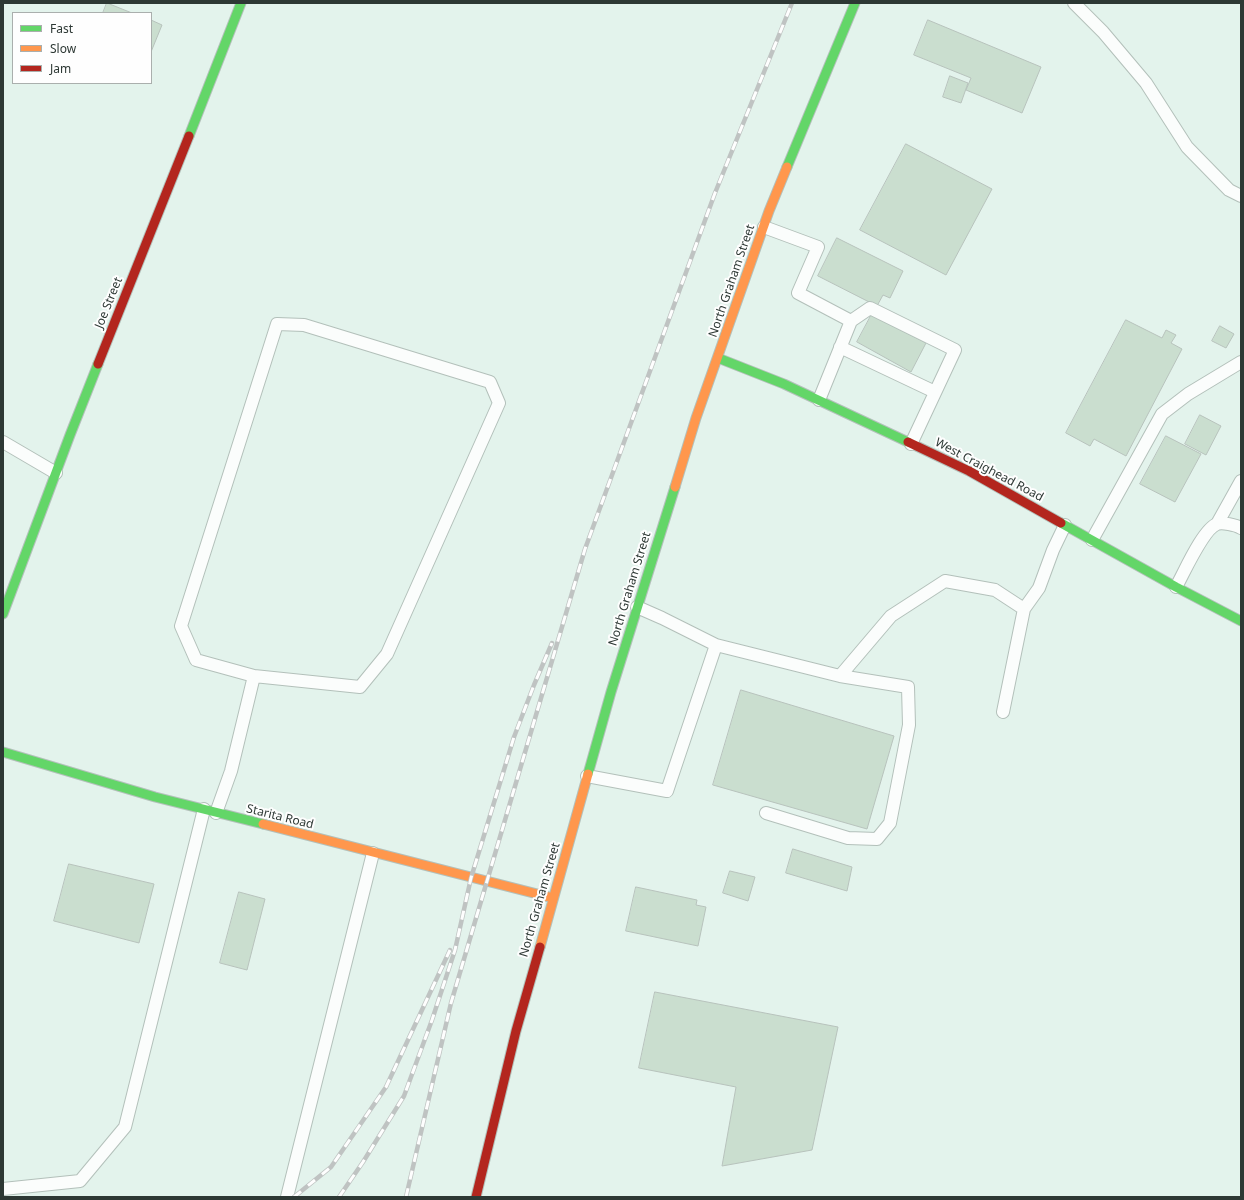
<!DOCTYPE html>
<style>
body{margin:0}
#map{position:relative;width:1244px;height:1200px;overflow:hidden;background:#e3f3ec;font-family:"Noto Sans",sans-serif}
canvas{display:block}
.frame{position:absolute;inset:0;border:4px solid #2d3834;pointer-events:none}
.legend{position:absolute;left:12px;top:12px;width:140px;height:72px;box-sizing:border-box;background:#fefefe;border:1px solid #aaafad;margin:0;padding:5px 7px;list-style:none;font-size:12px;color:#2d3834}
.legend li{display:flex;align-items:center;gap:8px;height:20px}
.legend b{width:20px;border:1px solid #aaafad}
</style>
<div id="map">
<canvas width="1244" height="1200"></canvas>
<div class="frame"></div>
<ul class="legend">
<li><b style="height:5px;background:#63d668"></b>Fast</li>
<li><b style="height:5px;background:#ff974d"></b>Slow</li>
<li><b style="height:5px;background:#b3261e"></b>Jam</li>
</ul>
</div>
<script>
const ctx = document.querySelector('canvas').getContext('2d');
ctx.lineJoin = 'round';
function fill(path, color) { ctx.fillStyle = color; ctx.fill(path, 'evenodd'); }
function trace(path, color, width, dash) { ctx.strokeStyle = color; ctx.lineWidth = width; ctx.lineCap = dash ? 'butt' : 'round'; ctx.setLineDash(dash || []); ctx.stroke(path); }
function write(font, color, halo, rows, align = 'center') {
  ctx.font = font + ' "Noto Sans",sans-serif'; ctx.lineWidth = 4; ctx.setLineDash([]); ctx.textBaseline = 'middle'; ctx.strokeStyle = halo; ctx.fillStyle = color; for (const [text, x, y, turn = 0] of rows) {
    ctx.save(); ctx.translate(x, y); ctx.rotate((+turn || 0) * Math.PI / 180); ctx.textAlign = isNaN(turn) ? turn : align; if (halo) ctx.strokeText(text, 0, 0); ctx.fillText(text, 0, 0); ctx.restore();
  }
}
const building = new Path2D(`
 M107 3 132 13H103Z
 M151 20 162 25 151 52Z
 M928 20 1041 67 1022 113 966 90 971 78 914 55Z
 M950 76 968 83 961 103 943 97Z
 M906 144 992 189 946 275 860 230Z
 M837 238 903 271 890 298 883 295 877 306 818 276Z
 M872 314 926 343 911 372 857 342Z
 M1126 320 1162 338 1166 330 1176 335 1171 343 1182 349 1126 456 1094 439 1090 446 1066 433Z
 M1220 326 1234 334 1226 348 1212 341Z
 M1200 415 1221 426 1206 455 1185 444Z
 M1166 436 1201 454 1175 502 1140 484Z
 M741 690 894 736 867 829 713 785Z
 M793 849 852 867 847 891 786 873Z
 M69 864 154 884 139 943 54 921Z
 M730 871 755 877 748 901 723 893Z
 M636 887 697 900 696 905 706 907 698 946 626 931Z
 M239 892 265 899 247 970 220 963Z
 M655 992 838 1027 812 1150 722 1166 736 1087 639 1068Z`);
fill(building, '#cadecf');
trace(building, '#b7c2bc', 1);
const lane = new Path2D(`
 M1074 3 1103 32 1146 83 1187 147 1229 190 1241 196
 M764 227 818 247 798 293 851 321 870 308 955 350 911 444
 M840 347 935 392
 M819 400 851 321
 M3 442 56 473
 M1217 524 1241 481
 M1092 540 1162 414 1188 394 1241 362
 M1176 587C1184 573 1203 529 1217 524 1222 522 1236 525 1241 528
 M716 645 840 676 908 687 909 725 890 823 877 839 848 838 766 813
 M840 676 891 616 945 581 995 590 1024 609 1039 588 1053 550 1065 525
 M1003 712 1024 609
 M587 776 667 791 716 645 662 618 637 607
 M216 813 231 771 254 676 196 660 181 626 277 324 304 325 490 382 499 403 387 654 360 687 254 676
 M3 1189 80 1181 125 1127 204 809
 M287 1197 373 853`);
const fast = new Path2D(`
 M189 136 241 3
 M787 167 855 3
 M718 358 784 384 908 442
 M1061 523 1176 587 1241 621
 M3 614 70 435 98 364
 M3 752 155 797 263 824
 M588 774 611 692 675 487`);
const slow = new Path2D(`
 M675 487 696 418 769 211 787 167
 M263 824 553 898
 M540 947 588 774`);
const jam = new Path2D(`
 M98 364 189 136
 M908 442 969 471 1061 523
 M476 1197 516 1031 540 947`);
trace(lane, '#b3c0ba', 14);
trace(fast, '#b3c0ba', 11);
trace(slow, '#b3c0ba', 11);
trace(jam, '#b3c0ba', 11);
trace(lane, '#fbfdfc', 12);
trace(fast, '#63d668', 9);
trace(slow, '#ff974d', 9);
trace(jam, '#b3261e', 9);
const rail = new Path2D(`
 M294 1197 331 1167 386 1087 450 950
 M339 1197 363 1162 404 1096 432 1020 455 950 471 878 514 737 534 685 552 643
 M406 1197 451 1003 585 549 715 193 792 3`);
trace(rail, '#bfc3c2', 4.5);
trace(rail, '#fefefe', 3, [9]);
write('12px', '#2d3834', '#fefefe', [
 ["North Graham Street",732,281,-71],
 ["Joe Street",109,303,-68],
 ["West Craighead Road",989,470,28],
 ["North Graham Street",630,589,-73],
 ["Starita Road",280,817,14],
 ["North Graham Street",540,900,-74]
]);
</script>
